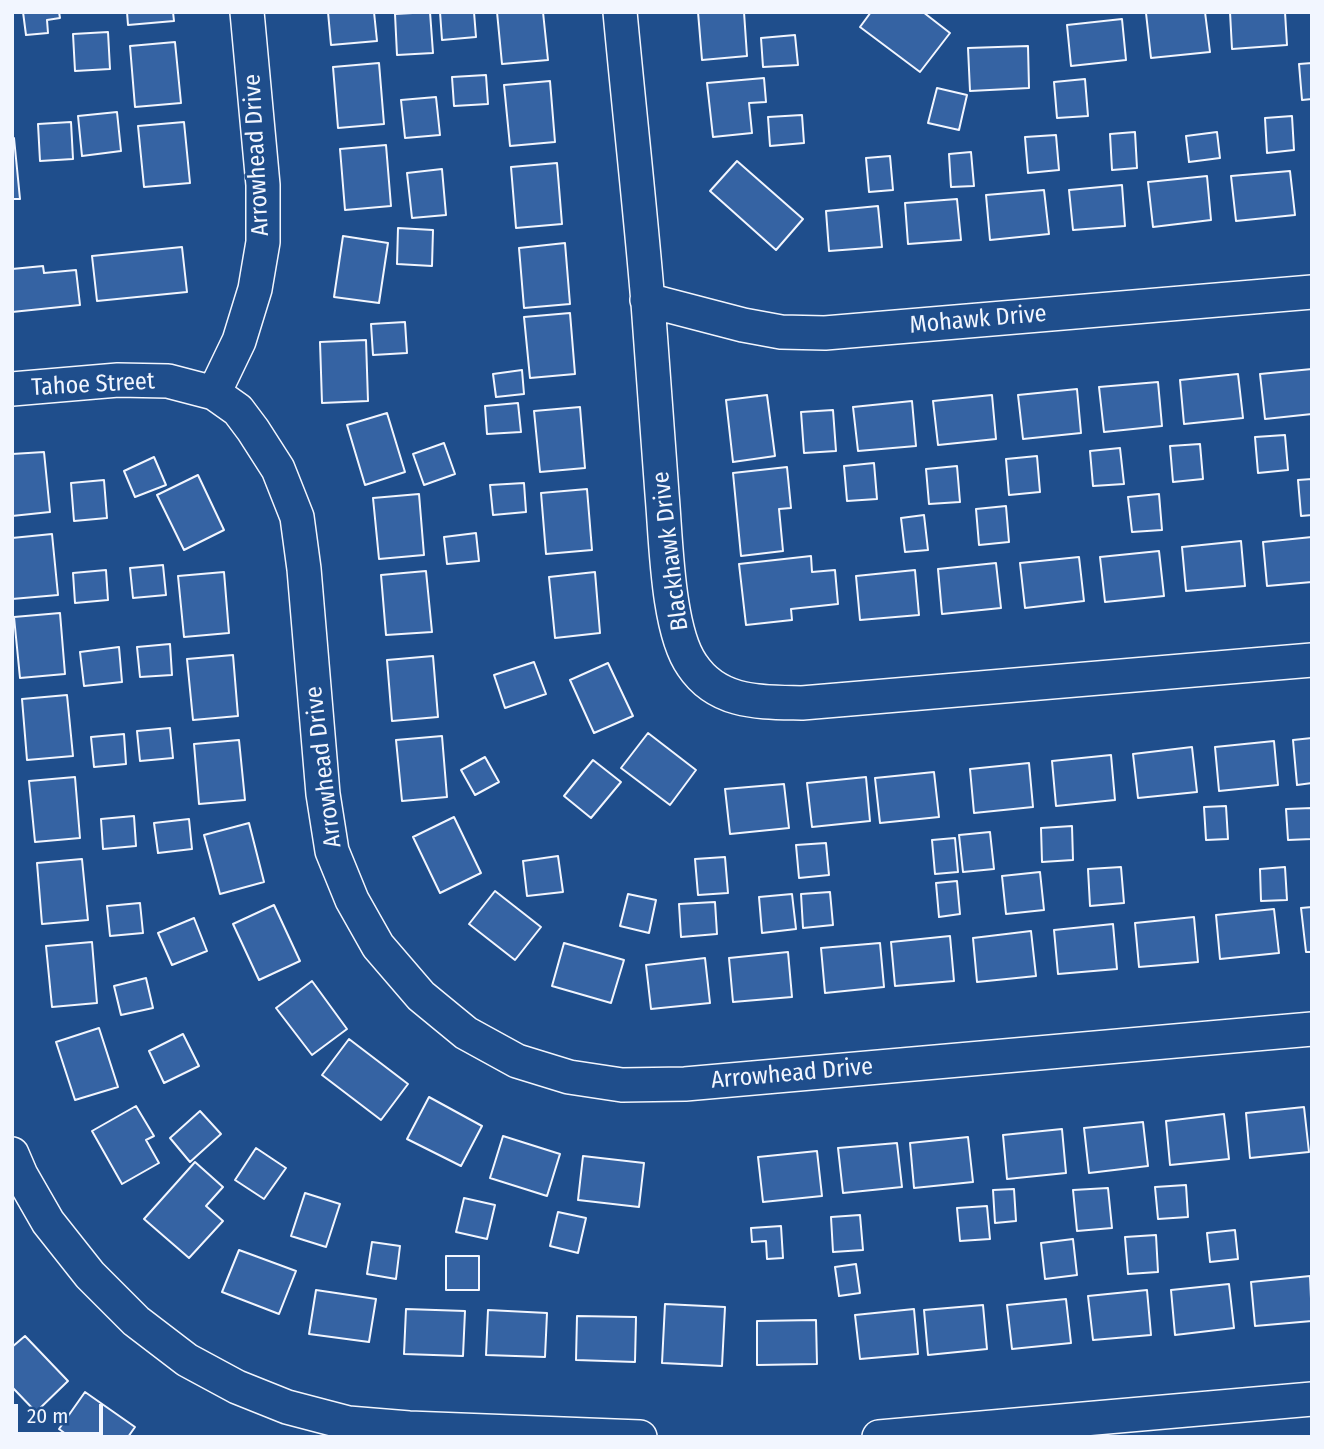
<!DOCTYPE html>
<style>
body{margin:0}
#map{position:relative;width:1324px;height:1449px;overflow:hidden;background:#1f4e8c;font-family:"Fira Sans Condensed",sans-serif}
canvas{display:block}
.frame{position:absolute;inset:0;border:14px solid #f2f6ff;pointer-events:none}
.scale{position:absolute;left:14px;top:1404px;width:89px;height:32px;box-sizing:border-box;border:4px solid #f2f6ff;border-top:0;padding-left:9px;font-size:21px;line-height:24px;white-space:nowrap;color:#f2f6ff;-webkit-text-stroke:5px #1f4e8c;paint-order:stroke}
</style>
<div id="map">
<canvas width="1324" height="1449"></canvas>
<div class="frame"></div>
<div class="scale">20 m</div>
</div>
<script>
const ctx = document.querySelector('canvas').getContext('2d');
ctx.lineJoin = 'round';
function fill(path, color) { ctx.fillStyle = color; ctx.fill(path, 'evenodd'); }
function trace(path, color, width, dash) { ctx.strokeStyle = color; ctx.lineWidth = width; ctx.lineCap = dash ? 'butt' : 'round'; ctx.setLineDash(dash || []); ctx.stroke(path); }
function write(font, color, halo, rows, align = 'center') {
  ctx.font = font + ' "Fira Sans Condensed",sans-serif'; ctx.lineWidth = 5; ctx.setLineDash([]); ctx.textBaseline = 'middle'; ctx.strokeStyle = halo; ctx.fillStyle = color; for (const [text, x, y, turn = 0] of rows) {
    ctx.save(); ctx.translate(x, y); ctx.rotate((+turn || 0) * Math.PI / 180); ctx.textAlign = isNaN(turn) ? turn : align; if (halo) ctx.strokeText(text, 0, 0); ctx.fillText(text, 0, 0); ctx.restore();
  }
}
const building = new Path2D(`
 M23 12H59L60 18 47 20 48 33 26 35Z
 M127 12H173L174 21 128 25Z
 M328 12H374L377 41 331 45Z
 M430 12 433 53 397 55 395 14Z
 M440 12H474L476 37 442 40Z
 M497 12H543L548 60 502 64Z
 M698 12H744L747 56 702 60Z
 M871 12H923L950 33 920 72 860 27Z
 M1156 12H1205L1210 52 1151 58 1146 13Z
 M1230 12H1285L1287 45 1232 49Z
 M1122 19 1126 60 1071 66 1067 25Z
 M108 32 110 69 75 71 73 34Z
 M795 35 798 65 763 67 761 38Z
 M175 42 181 103 135 107 130 46Z
 M1028 46 1029 88 970 91 968 48Z
 M379 63 384 124 338 128 333 67Z
 M1312 63V99L1302 100 1299 64Z
 M486 75 488 104 454 106 452 77Z
 M764 78 766 102 749 103 752 133 713 137 707 83Z
 M1085 79 1088 116 1057 118 1054 82Z
 M550 81 555 142 510 146 504 85Z
 M937 88 967 95 959 130 928 123Z
 M436 97 440 135 405 138 401 100Z
 M117 112 121 151 82 156 78 116Z
 M802 115 804 143 770 146 768 117Z
 M1292 116 1294 150 1267 153 1265 118Z
 M71 122 73 159 40 161 38 124Z
 M184 122 190 183 144 187 138 126Z
 M1135 132 1137 168 1112 170 1110 134Z
 M1217 132 1220 158 1189 162 1186 136Z
 M1056 135 1059 170 1028 173 1025 137Z
 M12 138H14L20 199H12Z
 M386 145 391 206 345 210 340 149Z
 M971 152 974 186 951 187 949 154Z
 M890 156 893 190 869 192 866 158Z
 M737 161 803 219 776 250 710 191Z
 M557 163 562 224 516 228 511 167Z
 M442 169 446 215 412 218 407 173Z
 M1290 171 1295 215 1236 221 1231 176Z
 M1207 176 1211 220 1153 227 1148 182Z
 M1122 185 1125 226 1073 230 1069 190Z
 M1044 190 1049 234 990 240 986 195Z
 M957 199 961 240 908 244 905 203Z
 M878 206 882 247 829 251 826 211Z
 M398 228 433 230 432 266 397 264Z
 M343 236 388 243 379 303 334 297Z
 M565 243 570 304 524 308 519 248Z
 M182 247 187 292 97 301 92 256Z
 M43 266 44 273 76 270 80 305 12 312V269Z
 M570 313 575 374 530 378 524 317Z
 M405 322 407 353 373 355 371 324Z
 M366 340 368 401 322 403 320 342Z
 M1312 369V414L1265 419 1260 374Z
 M522 370 524 394 496 397 493 374Z
 M1238 374 1243 418 1184 424 1180 380Z
 M1158 382 1162 426 1104 432 1099 387Z
 M1077 389 1081 433 1023 439 1018 395Z
 M767 395 775 456 733 462 726 400Z
 M992 395 996 439 938 445 933 401Z
 M912 401 916 446 858 451 853 407Z
 M518 403 521 432 487 434 485 406Z
 M580 407 585 468 540 472 534 411Z
 M833 410 836 451 804 453 801 412Z
 M387 413 405 472 365 485 347 425Z
 M1285 435 1288 470 1258 473 1255 437Z
 M444 443 455 474 424 485 413 454Z
 M1200 444 1203 479 1173 482 1170 446Z
 M1120 448 1124 484 1093 486 1090 451Z
 M44 452 50 512 12 516V454Z
 M1037 456 1040 492 1009 495 1006 459Z
 M154 457 166 485 135 497 124 471Z
 M874 463 877 499 847 501 844 466Z
 M957 466 960 502 929 504 926 469Z
 M787 467 791 508 779 509 783 551 741 556 733 473Z
 M198 475 224 530 184 550 157 495Z
 M1312 479V515L1301 516 1298 480Z
 M104 480 107 518 74 521 71 483Z
 M524 483 526 512 493 515 490 485Z
 M587 489 592 550 546 554 541 493Z
 M419 494 424 555 379 559 373 498Z
 M1159 494 1162 530 1132 532 1128 497Z
 M1006 506 1009 542 979 545 976 509Z
 M924 515 928 550 905 552 901 518Z
 M476 533 479 561 447 564 444 537Z
 M52 534 58 595 12 599V538Z
 M1312 537V582L1267 586 1263 542Z
 M1241 541 1245 586 1186 591 1182 547Z
 M1159 551 1164 596 1105 602 1100 557Z
 M811 556 812 572 835 570 838 604 791 609 792 620 746 625 739 564Z
 M1079 557 1084 601 1025 608 1020 563Z
 M996 563 1001 608 942 614 938 569Z
 M163 565 166 595 133 598 130 568Z
 M106 570 108 600 75 603 73 573Z
 M915 570 919 615 860 620 856 576Z
 M426 571 432 632 386 635 381 575Z
 M224 572 229 633 184 637 178 576Z
 M595 572 600 633 555 638 549 577Z
 M60 613 65 674 20 678 14 617Z
 M170 644 172 675 140 677 137 647Z
 M119 647 122 682 84 686 80 652Z
 M233 655 238 716 193 720 187 659Z
 M433 656 438 717 392 721 387 660Z
 M534 662 546 694 505 708 494 675Z
 M608 663 633 716 594 733 570 680Z
 M67 695 73 756 27 760 22 699Z
 M170 728 173 758 140 761 137 731Z
 M648 733 696 770 670 805 621 768Z
 M124 734 126 764 94 767 91 737Z
 M442 736 447 797 402 801 396 740Z
 M1312 738V783L1297 785 1293 740Z
 M239 740 245 800 199 804 194 744Z
 M1274 741 1278 785 1219 791 1215 747Z
 M1192 747 1197 792 1138 798 1133 754Z
 M1111 755 1115 800 1056 806 1052 761Z
 M485 757 499 782 475 795 461 770Z
 M593 760 621 782 591 818 564 796Z
 M1029 763 1033 807 974 813 970 769Z
 M934 772 939 817 880 823 875 778Z
 M75 777 80 838 35 842 29 781Z
 M866 777 870 821 812 827 807 783Z
 M784 784 789 828 730 834 725 789Z
 M1226 806 1228 839 1206 840 1204 807Z
 M1312 808V839L1288 840 1286 809Z
 M134 816 136 846 103 849 101 819Z
 M454 817 481 873 440 893 413 837Z
 M189 819 192 849 158 853 154 823Z
 M249 823 264 882 220 894 204 835Z
 M1072 826 1073 860 1042 862 1041 828Z
 M990 832 994 869 963 872 959 835Z
 M955 838 958 872 935 874 932 840Z
 M826 843 829 875 799 878 796 845Z
 M558 856 563 892 527 896 523 861Z
 M725 857 728 893 698 895 695 859Z
 M82 859 88 920 42 924 37 863Z
 M1121 867 1124 903 1090 906 1088 869Z
 M1285 867 1287 900 1261 901 1260 869Z
 M1040 872 1044 910 1006 914 1002 876Z
 M957 881 960 914 939 917 936 883Z
 M495 891 541 927 515 960 469 924Z
 M830 892 833 925 803 928 801 894Z
 M628 894 656 900 649 933 620 926Z
 M792 894 796 929 762 933 759 897Z
 M715 902 717 934 681 937 679 904Z
 M140 903 143 933 110 936 107 906Z
 M274 905 300 961 259 980 233 924Z
 M1312 907V952H1306L1301 908Z
 M1274 909 1279 953 1220 959 1216 915Z
 M1194 917 1198 962 1139 967 1135 923Z
 M194 918 207 951 172 965 158 933Z
 M1113 924 1117 969 1058 974 1054 930Z
 M1031 931 1036 976 977 982 973 938Z
 M950 936 954 981 895 986 891 942Z
 M92 942 97 1003 52 1007 46 946Z
 M564 943 624 960 611 1003 552 986Z
 M880 943 884 987 825 993 821 948Z
 M788 952 792 997 733 1002 729 958Z
 M705 958 710 1003 651 1009 646 965Z
 M146 978 153 1008 121 1015 114 986Z
 M312 981 347 1029 312 1055 276 1008Z
 M99 1028 118 1087 75 1100 56 1042Z
 M183 1034 199 1066 164 1083 149 1051Z
 M349 1039 408 1084 381 1120 322 1075Z
 M429 1097 482 1126 461 1166 407 1139Z
 M136 1106 154 1136 146 1140 159 1163 122 1184 92 1131Z
 M1304 1107 1309 1152 1250 1158 1246 1113Z
 M200 1111 221 1134 190 1162 170 1138Z
 M1224 1114 1229 1159 1170 1165 1166 1121Z
 M1143 1122 1148 1166 1089 1173 1084 1128Z
 M1062 1129 1066 1173 1007 1179 1003 1135Z
 M503 1136 560 1154 547 1196 490 1178Z
 M968 1137 973 1182 914 1188 910 1143Z
 M897 1143 902 1187 843 1193 838 1148Z
 M256 1148 286 1168 264 1199 235 1180Z
 M817 1151 822 1196 763 1202 758 1157Z
 M583 1156 644 1163 639 1207 578 1200Z
 M195 1162 223 1187 206 1206 223 1221 189 1258 144 1219Z
 M1186 1185 1188 1217 1158 1219 1155 1187Z
 M1108 1188 1112 1228 1077 1231 1073 1190Z
 M1014 1189 1016 1221 995 1223 993 1190Z
 M305 1193 340 1204 326 1247 291 1236Z
 M464 1198 495 1205 487 1239 456 1232Z
 M987 1206 990 1239 960 1241 957 1208Z
 M558 1212 586 1218 578 1253 550 1246Z
 M860 1215 863 1250 833 1252 831 1217Z
 M781 1226 783 1258 767 1259 766 1241 752 1242 751 1228Z
 M1235 1230 1238 1259 1210 1262 1207 1233Z
 M1156 1235 1158 1272 1128 1274 1125 1237Z
 M1073 1239 1077 1275 1045 1279 1041 1243Z
 M372 1242 400 1246 396 1279 367 1274Z
 M239 1250 296 1271 279 1314 222 1292Z
 M446 1256H479V1290H446Z
 M856 1264 860 1293 839 1296 835 1267Z
 M1310 1276 1312 1321 1255 1326 1251 1282Z
 M1229 1284 1234 1328 1175 1335 1171 1290Z
 M316 1290 376 1299 369 1342 309 1334Z
 M1147 1290 1151 1335 1093 1340 1088 1296Z
 M1066 1299 1071 1343 1012 1349 1007 1305Z
 M665 1304 725 1307 722 1366 662 1363Z
 M983 1305 987 1349 928 1355 924 1310Z
 M406 1309 465 1311 463 1356 404 1354Z
 M914 1309 918 1354 860 1359 855 1315Z
 M488 1310 547 1313 545 1357 486 1355Z
 M577 1316 636 1317 635 1362 576 1360Z
 M816 1320 817 1364 757 1365V1321Z
 M25 1336 68 1381 36 1412 12 1387V1347Z
 M85 1392 135 1427 128 1437H70L59 1429Z`);
fill(building, '#3563a3');
trace(building, '#f2f6ff', 2);
const minor = new Path2D(`
 M247 12 263 185V242L255 289 239 341 214 393 238 410 253 430 278 469 297 517 304 569 323 794 332 851 352 900 378 946 421 996 466 1033 517 1061 569 1077 622 1085 685 1084 1312 1029
 M620 12C629 109 640 206 648 303 653 367 657 430 662 494 666 538 667 630 692 665 718 704 760 702 802 703L1312 660
 M647 300 743 325 781 332 825 333 1312 292
 M12 389 118 380 168 381 214 393
 M12 1154 21 1175 48 1222 90 1275 136 1321 187 1360 237 1387 287 1407 348 1423 409 1428 640 1437
 M879 1437 1312 1399`);
trace(minor, '#f2f6ff', 36);
trace(minor, '#1f4e8c', 33);
write('24px', '#f2f6ff', '#1f4e8c', [
 ["Arrowhead Drive",257,155,-93],
 ["Mohawk Drive",978,320,-5],
 ["Tahoe Street",93,385,-3],
 ["Blackhawk Drive",671,551,-97],
 ["Arrowhead Drive",324,767,-97],
 ["Arrowhead Drive",792,1074,-5]
]);
</script>
